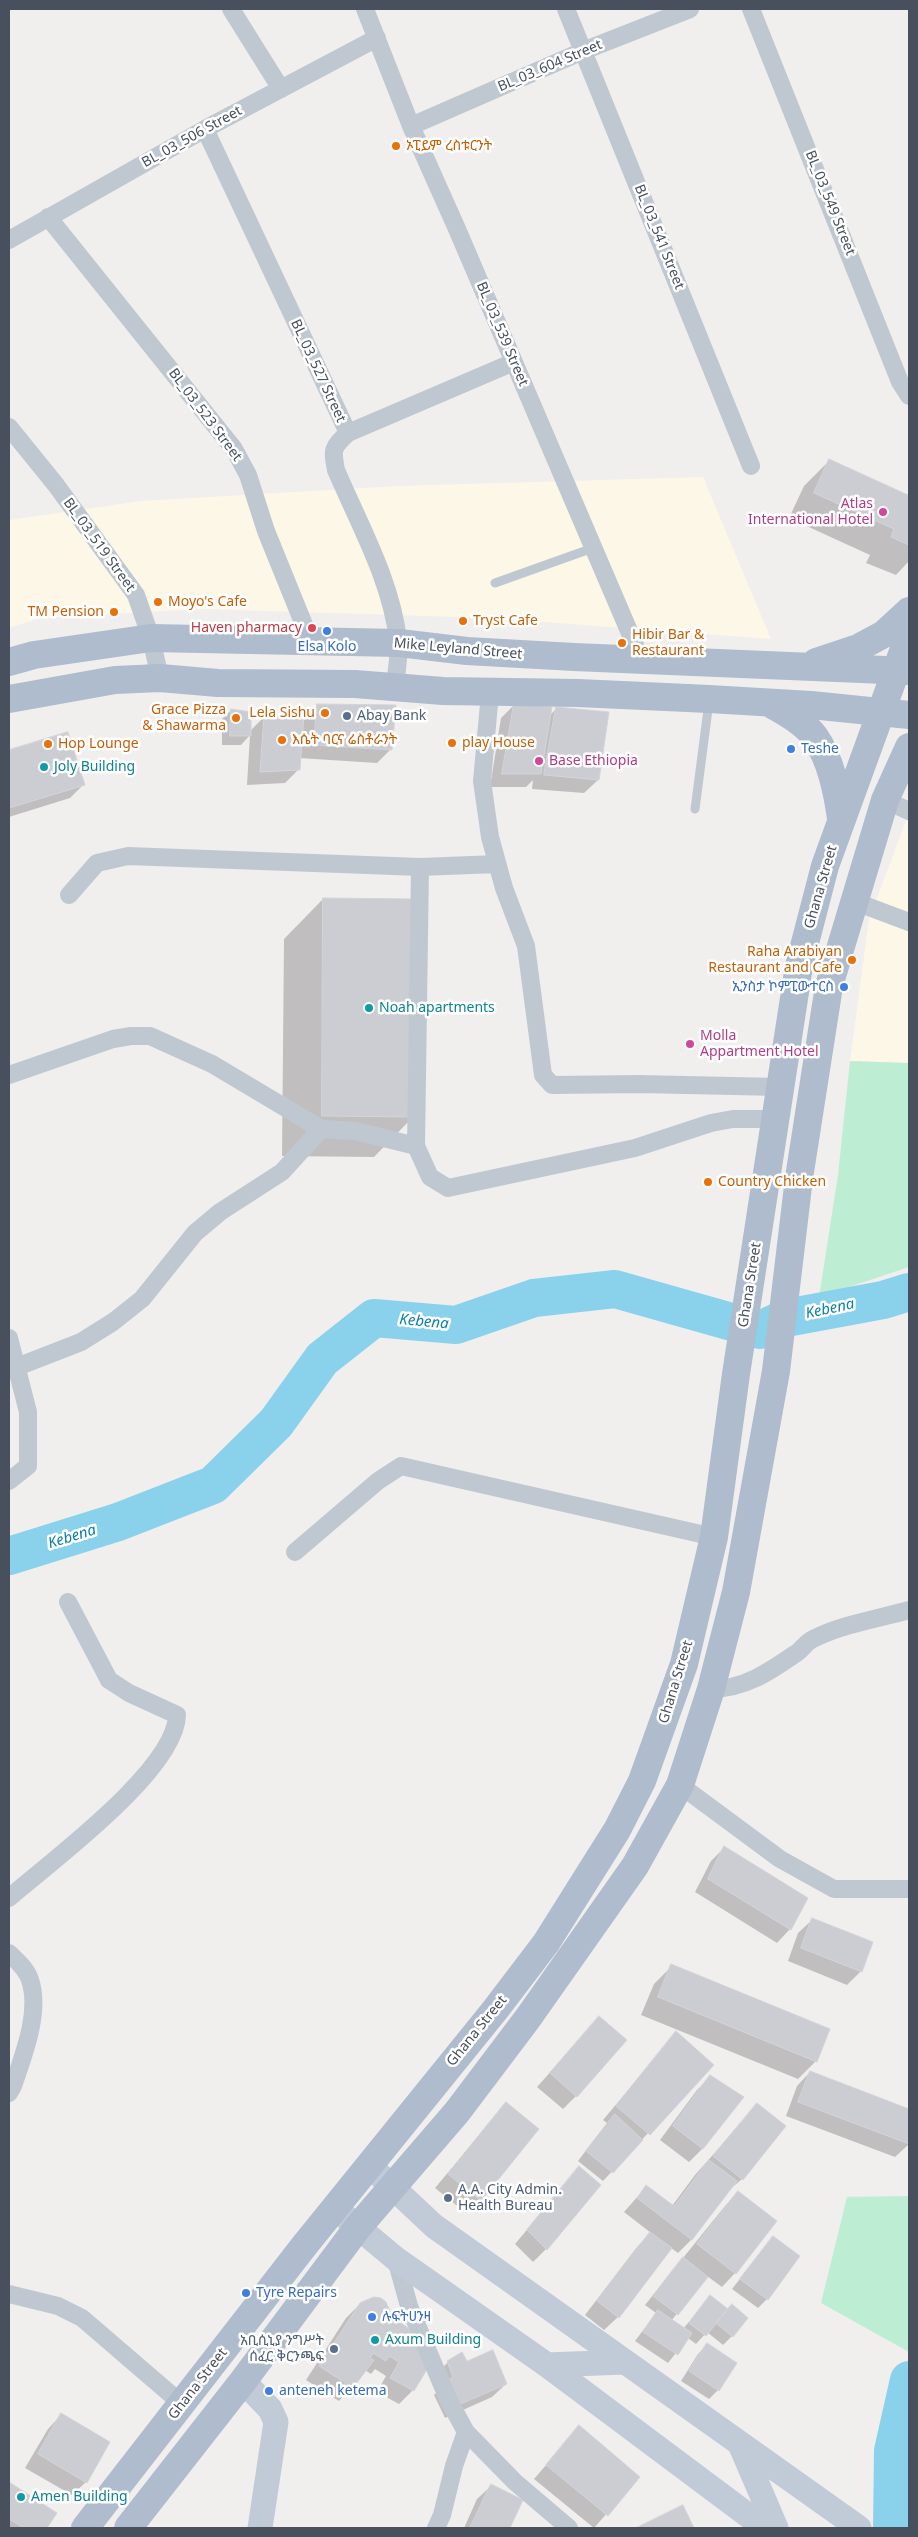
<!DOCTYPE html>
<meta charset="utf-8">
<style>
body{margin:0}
#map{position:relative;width:918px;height:2537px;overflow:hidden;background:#f1eeee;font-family:"Noto Sans",sans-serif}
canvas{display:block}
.frame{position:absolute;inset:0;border:10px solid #47505c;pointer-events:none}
</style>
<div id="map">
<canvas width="918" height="2537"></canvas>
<div class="frame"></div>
</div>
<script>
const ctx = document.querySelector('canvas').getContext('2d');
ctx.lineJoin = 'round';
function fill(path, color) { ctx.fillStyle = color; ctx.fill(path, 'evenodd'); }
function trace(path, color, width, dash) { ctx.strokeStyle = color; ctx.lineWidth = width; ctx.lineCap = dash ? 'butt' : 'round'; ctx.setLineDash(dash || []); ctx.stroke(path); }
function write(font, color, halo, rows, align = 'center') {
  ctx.font = font + ' "Noto Sans","Noto Sans Ethiopic",sans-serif'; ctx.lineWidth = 5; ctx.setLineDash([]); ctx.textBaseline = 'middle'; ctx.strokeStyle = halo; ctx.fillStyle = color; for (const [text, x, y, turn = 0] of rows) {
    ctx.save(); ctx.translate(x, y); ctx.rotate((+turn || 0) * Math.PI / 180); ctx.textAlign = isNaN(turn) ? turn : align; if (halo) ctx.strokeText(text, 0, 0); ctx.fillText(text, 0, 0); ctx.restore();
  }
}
fill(new Path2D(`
 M703 477 771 639 490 618 203 609 40 618 9 628V520L141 501 397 486Z
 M909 813V1063L850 1061 869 919Z`), '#fcf7e7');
fill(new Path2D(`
 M850 1061 909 1063V1267L819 1297 838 1175Z
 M909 2196V2352L821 2303 847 2197Z`), '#bdeed3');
fill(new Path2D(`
 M830 460 907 496 909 494V561L896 575 866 563 870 555 789 518 804 486Z
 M318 705 391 749 377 763 299 758 298 770 285 783 247 785 250 735 241 745H222V719L231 710 249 713 250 731 264 717 302 721Z
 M514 705 549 716 556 709 598 780 584 793 532 789 533 780 526 787H490L501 718Z
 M67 733 83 785 70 798 9 817V751Z
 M323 899 413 1117 374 1157 282 1156 284 939Z
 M724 1848 790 1929 777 1943 695 1892 711 1861Z
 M812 1920 861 1971 847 1985 788 1961 798 1933Z
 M672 1966 816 2061 798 2079 641 2015 654 1984Z
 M586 2032 576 2096 563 2109 537 2087Z
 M676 2033 712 2065 603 2181 578 2161 607 2123 603 2120Z
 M810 2072 909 2111V2144L895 2157 786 2116 797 2086Z
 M711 2076 742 2097 702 2149 689 2162 660 2140 697 2090Z
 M506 2103 480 2200 466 2213 435 2188Z
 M757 2105 742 2179 728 2191 691 2240 678 2253 671 2248 618 2317 604 2330 585 2315 637 2247 651 2233 624 2212 646 2187 672 2206 695 2175Z
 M579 2168 546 2249 533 2262 515 2244Z
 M738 2192 735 2273 722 2287 707 2276 671 2321 683 2329 710 2297 727 2310 732 2336 723 2345 707 2332 696 2344 688 2338 668 2363 635 2341 656 2313 645 2305 725 2206Z
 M773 2237 767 2299 758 2308 732 2289Z
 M360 2304 391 2316 413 2390 399 2404 377 2392 386 2376 375 2369 371 2374 365 2370 339 2401 306 2380 346 2318Z
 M707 2345 718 2390 709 2399 681 2381 698 2354Z
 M448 2362 467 2363 506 2384 492 2397 445 2418 434 2395 439 2390 435 2376Z
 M61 2415 86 2482 72 2495 25 2468 48 2429Z
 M579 2427 639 2477 594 2528 534 2479Z
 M9 2483 55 2513 45 2528H9Z
 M491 2486 522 2500 509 2528H464L477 2499Z
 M683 2507 693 2528H639Z`), '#0003');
trace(new Path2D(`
 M9 1556 118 1522 213 1485 276 1423 322 1359 374 1318 456 1325 534 1298 615 1289 760 1330 786 1318 883 1300 909 1292
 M892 2528 893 2451 909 2380`), '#8ad2eb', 38);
const building = new Path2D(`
 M829 459 908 495 909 492V545L891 537 894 529 814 493Z
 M317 704 396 705 392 750 314 745Z
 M514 704 552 707 541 774H502Z
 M556 707 609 712 599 780 544 775Z
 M231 709 251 712V736H230Z
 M304 715 300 770 260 772 264 716Z
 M68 732 85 785 9 808V750Z
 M323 898 416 899 414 1117 322 1116Z
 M724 1846 808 1898 791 1930 708 1879Z
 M812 1918 873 1942 862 1972 801 1948Z
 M671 1964 830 2029 817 2062 658 1997Z
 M599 2016 627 2040 577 2097 550 2073Z
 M676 2031 714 2065 650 2135 616 2106Z
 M810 2071 909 2109V2144L798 2102Z
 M710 2075 744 2097 703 2149 673 2126Z
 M506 2102 539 2129 481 2201 448 2174Z
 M757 2103 786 2126 743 2180 713 2156Z
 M615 2114 643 2140 613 2173 586 2151Z
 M709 2160 737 2181 692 2240 637 2198 646 2185 674 2206Z
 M579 2166 601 2185 547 2250 527 2230Z
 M738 2191 777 2221 736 2274 697 2244Z
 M650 2232 672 2248 619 2318 597 2301Z
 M773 2236 800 2256 768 2300 740 2279Z
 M683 2257 708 2277 678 2315 653 2296Z
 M710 2295 728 2309 706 2336 689 2323Z
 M374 2297 381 2298 386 2302 392 2316 408 2328 429 2366 414 2391 390 2378 399 2362 389 2356 386 2361 373 2353 370 2358 374 2360 353 2388 319 2366 360 2303Z
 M732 2304 748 2318 733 2337 716 2323Z
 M658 2310 692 2333 678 2355 643 2332Z
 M707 2343 737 2363 719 2391 689 2371Z
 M493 2350 507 2384 458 2405 447 2381 453 2377 447 2361 462 2352 467 2361Z
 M61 2413 110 2442 87 2483 38 2454Z
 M579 2425 640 2477 608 2516 546 2465Z
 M9 2482 57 2513 47 2528H24L9 2519Z
 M491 2484 523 2500 510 2528H470Z
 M683 2505 694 2528H636Z`);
fill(building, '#cbcdd3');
trace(building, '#d2d4da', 1);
trace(new Path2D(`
 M495 583 593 548
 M695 809 709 702`), '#bfc8d0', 9);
trace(new Path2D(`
 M231 9 281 89
 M365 9 411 126 457 229 641 659
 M566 9 751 466
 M751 9 900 382 909 396
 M411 126 583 51 690 9
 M205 129 348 433
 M48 217 234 449 248 475 266 531 311 642
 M9 240 205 129 377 38
 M9 427 56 485 136 595 151 638 160 678
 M395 687C396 672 400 656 398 641 392 582 359 524 336 470 332 449 332 448 348 433L514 362
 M490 693 482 781 490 837 504 888 526 946 543 1075 552 1085 639 1084 780 1087
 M885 800 909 811
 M69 895 97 863 128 856 420 867 497 864
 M853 901 909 922
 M9 1075 113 1039 131 1036H150L212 1064 321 1129 355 1131 416 1146 430 1177 448 1188 635 1148 711 1123 733 1119H775
 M416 1146 420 867
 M9 1338 28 1412V1466L9 1481
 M9 1370 81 1342 113 1322 142 1299 195 1233 220 1212 282 1172 321 1129
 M295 1552 378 1481 401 1466 714 1537
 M711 1689C744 1689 769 1672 795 1654 802 1650 806 1642 813 1639 843 1624 877 1619 909 1610
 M680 1785 780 1859 834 1889H909
 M9 1898C50 1862 176 1770 177 1715L129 1693 109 1680 68 1602
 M9 1953C17 1961 27 1969 30 1980 41 2012 23 2056 13 2086L9 2093
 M396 2259 409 2306 448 2399 466 2432 515 2482 569 2528
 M9 2294 58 2306 82 2318 182 2404
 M436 2528 442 2515 454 2466 466 2432`), '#bfc8d0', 18);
trace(new Path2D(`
 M370 2166 434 2226 859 2528
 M335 2208 396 2259 547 2365 765 2528
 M547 2365 625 2362
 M243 2381 270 2409 276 2422 260 2528
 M740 2444 776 2528`), '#c1cad7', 25);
trace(new Path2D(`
 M9 662 34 655 151 638 399 643 467 651 574 657 909 671
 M816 662 858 648 884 634 909 611
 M9 699 115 680 160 678 218 683 355 684 443 691 578 693 709 699 811 705 909 715
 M771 704C786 713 804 722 815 737 831 760 837 791 841 818
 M85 2528 304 2246 495 2010 546 1943 617 1830 642 1781 684 1664 714 1537 736 1374 799 966 825 866 909 635
 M128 2528 243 2381 358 2227 457 2112 528 2018 635 1866 680 1785 711 1689 736 1592 776 1371 799 1178 829 986 885 800 909 747`), '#aebccd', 28);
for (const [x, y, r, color] of [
 [396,146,5,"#e8710a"],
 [883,512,5,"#d1479c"],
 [158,602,5,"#e8710a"],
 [114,612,5,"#e8710a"],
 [463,621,5,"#e8710a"],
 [312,628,5,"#e0444e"],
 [327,631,5,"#3f7fe0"],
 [622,643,5,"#e8710a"],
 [325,713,5,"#e8710a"],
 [347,716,5,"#5c6f8a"],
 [236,718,5,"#e8710a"],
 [282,740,5,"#e8710a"],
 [452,743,5,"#e8710a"],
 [48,744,5,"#e8710a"],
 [791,749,5,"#3f7fe0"],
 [539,761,5,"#d1479c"],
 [44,767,5,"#0f9aa8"],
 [852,960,5,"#e8710a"],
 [844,987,5,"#3f7fe0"],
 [369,1008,5,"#0f9aa8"],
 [690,1044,5,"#d1479c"],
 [708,1182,5,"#e8710a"],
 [448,2198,5,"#5c6f8a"],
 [246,2293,5,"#3f7fe0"],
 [372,2317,5,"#3f7fe0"],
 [375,2340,5,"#0f9aa8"],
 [334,2349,5,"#5c6f8a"],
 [269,2391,5,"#3f7fe0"],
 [21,2497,5,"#0f9aa8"]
]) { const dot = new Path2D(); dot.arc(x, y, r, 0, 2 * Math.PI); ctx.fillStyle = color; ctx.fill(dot); trace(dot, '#fff', 2); }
write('14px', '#47505c', '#fff', [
 ["BL_03_604 Street",550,66,-23],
 ["BL_03_506 Street",192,137,-29],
 ["BL_03_549 Street",830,203,68],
 ["BL_03_541 Street",659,237,68],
 ["BL_03_539 Street",502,334,67],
 ["BL_03_527 Street",318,371,65],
 ["BL_03_523 Street",205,415,53],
 ["BL_03_519 Street",99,545,54],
 ["Mike Leyland Street",458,649,5],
 ["Ghana Street",821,887,-74],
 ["Ghana Street",750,1285,-81],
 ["Ghana Street",676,1682,-73],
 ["Ghana Street",477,2031,-51],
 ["Ghana Street",198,2384,-52]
]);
write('14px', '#c56008', '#fff', [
 ["ኦፒይም ረስቱርንት",406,146],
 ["Moyo's Cafe",168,602],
 ["TM Pension",104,612,"right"],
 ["Tryst Cafe",473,621],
 ["Hibir Bar &",632,635],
 ["Restaurant",632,651],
 ["Grace Pizza",226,710,"right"],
 ["& Shawarma",226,726,"right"],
 ["Lela Sishu",315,713,"right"],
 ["እሴት ባርና ሬስቶራንት",292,740],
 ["play House",462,743],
 ["Hop Lounge",58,744],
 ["Raha Arabiyan",842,952,"right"],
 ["Restaurant and Cafe",842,968,"right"],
 ["Country Chicken",718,1182]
], 'left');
write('14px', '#b23c85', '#fff', [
 ["Atlas",873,504,"right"],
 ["International Hotel",873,520,"right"],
 ["Base Ethiopia",549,761],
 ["Molla",700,1036],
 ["Appartment Hotel",700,1052]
], 'left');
write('14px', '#be3a42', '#fff', [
 ["Haven pharmacy",302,628]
], 'right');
write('14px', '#366cbe', '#fff', [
 ["Elsa Kolo",327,647,"center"],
 ["Teshe",801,749],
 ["ኢንስታ ኮምፒውተርስ",834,987,"right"],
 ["Tyre Repairs",256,2293],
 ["ሉፍትሀንዛ",382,2317],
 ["anteneh ketema",279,2391]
], 'left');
write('14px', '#4e5e75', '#fff', [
 ["Abay Bank",357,716],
 ["A.A. City Admin.",458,2190],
 ["Health Bureau",458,2206],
 ["አቢሲኒያ ንግሥት",324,2341,"right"],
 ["ሰፈር ቅርንጫፍ",324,2357,"right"]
], 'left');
write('14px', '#0d838f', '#fff', [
 ["Joly Building",54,767],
 ["Noah apartments",379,1008],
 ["Axum Building",385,2340],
 ["Amen Building",31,2497]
], 'left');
write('italic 15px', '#0d7fa8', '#fff', [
 ["Kebena",830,1309,-12],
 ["Kebena",424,1322,5],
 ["Kebena",72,1537,-17]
]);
</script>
